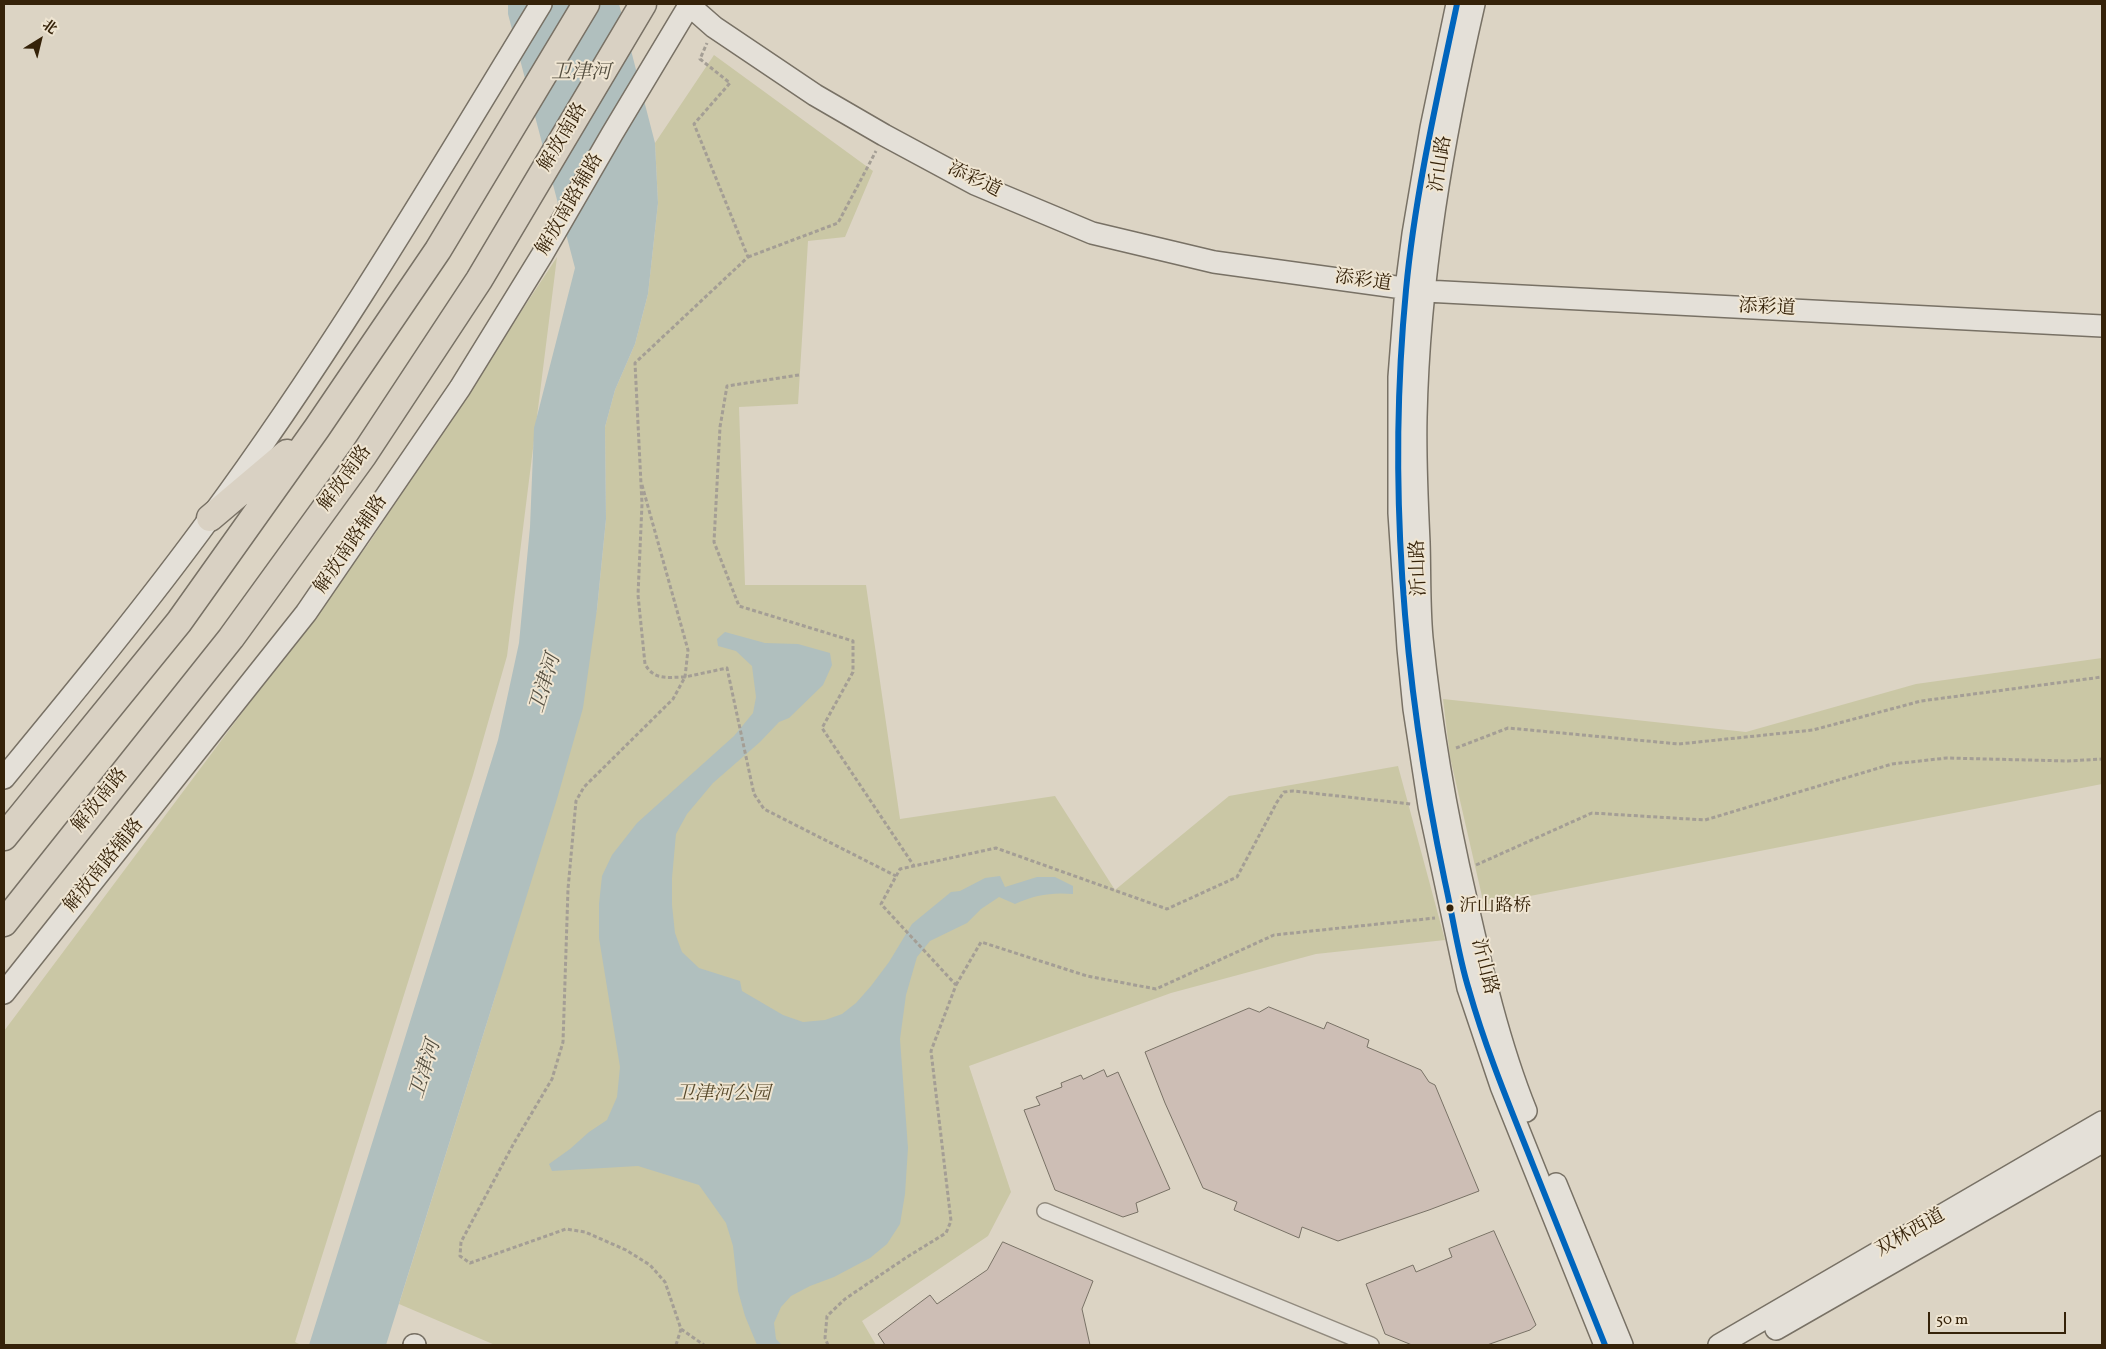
<!DOCTYPE html>
<meta charset="utf-8">
<style>
body{margin:0}
#map{position:relative;width:2106px;height:1349px;overflow:hidden;background:#dcd4c4;font-family:Vollkorn,"Noto Serif SC",serif}
canvas{display:block}
.frame{position:absolute;inset:0;border:5px solid #352209;pointer-events:none}
.north{position:absolute;left:15px;top:15px;width:50px;height:50px;-webkit-text-stroke:4px #efe5d2;paint-order:stroke;rotate:36deg;font-size:14px;font-weight:700;line-height:20px;text-align:center;color:#352209}
.north::after{content:'';display:block;margin:auto;width:18px;height:22px;background:#352209;clip-path:polygon(50% 0,100% 100%,50% 72%,0 100%)}
.scale{position:absolute;left:1928px;top:1312px;width:138px;height:22px;box-sizing:border-box;border:2px solid #352209;border-top:0;padding-left:6px;font-size:15px;line-height:18px;white-space:nowrap;color:#352209;-webkit-text-stroke:4px #efe5d2;paint-order:stroke}
</style>
<div id="map">
<canvas width="2106" height="1349"></canvas>
<div class="frame"></div>
<div class="north">北</div>
<div class="scale">50 m</div>
</div>
<script>
const ctx = document.querySelector('canvas').getContext('2d');
ctx.lineJoin = 'round';
function fill(path, color) { ctx.fillStyle = color; ctx.fill(path, 'evenodd'); }
function trace(path, color, width, dash) { ctx.strokeStyle = color; ctx.lineWidth = width; ctx.lineCap = dash ? 'butt' : 'round'; ctx.setLineDash(dash || []); ctx.stroke(path); }
function write(font, color, halo, rows, align = 'center') {
  ctx.font = font + ' Vollkorn,"Noto Serif SC",serif'; ctx.lineWidth = 4; ctx.setLineDash([]); ctx.textBaseline = 'middle'; ctx.strokeStyle = halo; ctx.fillStyle = color; for (const [text, x, y, turn = 0] of rows) {
    ctx.save(); ctx.translate(x, y); ctx.rotate((+turn || 0) * Math.PI / 180); ctx.textAlign = isNaN(turn) ? turn : align; if (halo) ctx.strokeText(text, 0, 0); ctx.fillText(text, 0, 0); ctx.restore();
  }
}
fill(new Path2D(`
 M714 55 873 171 845 237 808 241 798 404 739 407 745 585H866L900 819 1055 796 1115 890 1229 796 1398 766 1445 940 1316 954 1171 993 969 1066 1011 1192 988 1236 862 1321 876 1345H495L399 1304 495 997 597 609 606 519 605 427 615 390 635 344 648 294 658 203 655 143Z
 M557 257 507 656 473 775 295 1342 301 1345H4V1031L369 543Z
 M2102 658V784L1484 905 1450 757 1443 699 1746 732 1916 684Z`), '#cac7a5');
fill(new Path2D(`
 M508 4H619L655 143 658 203 648 294 635 344 615 390 605 427 606 519 597 609 583 708 557 799 386 1345H309L498 740 519 643 530 527 534 428 575 268 508 14Z
 M725 632 765 643 798 644 830 653 832 665 823 685 789 718 779 722 760 742 713 783 687 814 676 834 672 878V905L675 933 682 952 699 968 740 981 742 991 783 1015 803 1022 825 1020 842 1014 856 1003 871 986 889 962 912 924 951 892 960 891 985 878 1000 876 1005 887 1037 877H1055L1073 886V894C1052 892 1034 895 1015 904L999 897 981 909 967 923 930 941 917 957 906 995 900 1039 908 1148 905 1194 900 1224 887 1244 870 1258 834 1277 810 1286 791 1296 781 1307 774 1323 776 1339 782 1345H757L745 1316 738 1291 733 1246 726 1223 699 1185 638 1166 552 1171 549 1164 570 1149 589 1132 607 1120 617 1097 620 1067 599 938V904L602 876 612 855 637 823 734 736 753 713 756 697 752 666 736 651 718 646 717 639Z`), '#b0bfbe');
const building = new Path2D(`
 M1269 1007 1324 1029 1327 1022 1369 1040 1367 1047 1421 1070 1429 1082 1435 1085 1479 1191 1429 1210 1338 1241 1302 1227 1299 1238 1234 1210 1237 1202 1203 1188 1165 1103 1145 1052 1249 1008 1259 1012Z
 M1104 1070 1107 1077 1118 1072 1170 1189 1136 1203 1138 1212 1123 1217 1055 1190 1024 1110 1040 1105 1036 1097 1062 1087 1061 1083 1081 1075 1083 1079Z
 M1494 1231 1536 1325 1530 1330 1487 1345H1412L1385 1334 1366 1284 1413 1265 1416 1272 1452 1257 1449 1249Z
 M1003 1242 1093 1281 1082 1309 1090 1345H885L878 1334 930 1295 937 1304 987 1270Z`);
fill(building, '#cdbeb5');
trace(building, '#787165', 1);
const street = new Path2D(`
 M1045 1211 1371 1345`);
const secondary = new Path2D(`
 M1457 4 1431 128 1413 234 1406 288 1399 377V513L1408 648 1414 709 1429 806 1468 988 1501 1086 1605 1345
 M1474 4C1443 139 1419 278 1416 417 1415 459 1417 500 1419 542 1420 573 1419 606 1422 638 1431 726 1446 813 1466 899 1482 970 1499 1044 1526 1111
 M689 5 714 27 815 95 884 135 975 184 1092 233 1214 262 1425 291 2102 326
 M4 778C74 693 145 607 210 518 331 354 435 178 541 4
 M4 993 306 613 460 388 542 255 612 134 690 4
 M1556 1184 1622 1345
 M1776 1329 2102 1142
 M414 1345H415
 M1719 1345 2102 1122`);
const highway = new Path2D(`
 M210 518 287 453
 M4 837 179 622 317 428 438 250 586 4
 M4 923 231 638 363 456 479 280 643 4`);
trace(street, '#918a7e', 18);
trace(secondary, '#787165', 24);
trace(highway, '#787165', 29);
trace(new Path2D(`
 M748 257 838 223 876 151
 M799 375 727 386 720 427 714 542 739 606 853 641V672L822 728 914 866
 M642 485 688 650 685 677 727 668 754 794 764 809 896 876
 M1456 748 1508 728 1679 744 1813 730 1921 701 2102 677
 M1476 865 1592 813 1705 820 1892 764 1947 758 2068 761 2102 759
 M956 985 981 942 1087 976 1156 989 1274 935 1435 918
 M681 1329 704 1345
 M676 1345 681 1329 665 1282 650 1265 626 1250 585 1232 566 1229 470 1263 460 1256 461 1242 514 1143 552 1079 563 1042 568 889 576 801 584 787 673 699 685 677C668 677 654 681 645 664L638 595 642 504 635 363 748 257 694 124 730 83 700 59 707 43
 M828 1345 825 1338 827 1316 845 1299 907 1257 946 1233 951 1221 931 1051 956 985 881 904 900 869 996 848 1167 909 1237 877 1277 802 1284 792 1293 791 1411 804`), '#a49e95', 3, [4, 2.5]);
trace(street, '#e4e0d8', 15);
trace(secondary, '#e4e0d8', 21);
trace(highway, '#d9d1c3', 26);
trace(new Path2D(`
 M1457 4C1437 99 1415 194 1406 290 1387 487 1404 688 1445 882 1453 917 1458 955 1469 990 1486 1050 1510 1107 1533 1165 1557 1225 1581 1285 1605 1345`), '#0065bd', 6);
for (const [x, y, r, color] of [
 [1450,908,4.5,"#352209"]
]) { const dot = new Path2D(); dot.arc(x, y, r, 0, 2 * Math.PI); ctx.fillStyle = color; ctx.fill(dot); trace(dot, '#efe5d2', 2); }
write('18px', '#352209', '#efe5d2', [
 ["沂山路桥",1459,908]
], 'left');
write('19px', '#352209', '#efe5d2', [
 ["解放南路",564,138,-59],
 ["沂山路",1442,164,-81],
 ["添彩道",974,181,26],
 ["解放南路辅路",571,205,-60],
 ["添彩道",1363,282,8],
 ["添彩道",1767,309,3],
 ["解放南路",346,479,-54],
 ["解放南路辅路",352,545,-56],
 ["沂山路",1420,568,-92],
 ["解放南路",101,801,-51],
 ["解放南路辅路",105,866,-51],
 ["沂山路",1483,967,76],
 ["双林西道",1911,1234,-30]
]);
write('italic 19px', '#57492a', '#efe5d2', [
 ["卫津河公园",723,1096]
]);
write('italic 20px', '#544e3f', '#efe5d2', [
 ["卫津河",581,74],
 ["卫津河",547,684,-73],
 ["卫津河",427,1070,-73]
]);
</script>
